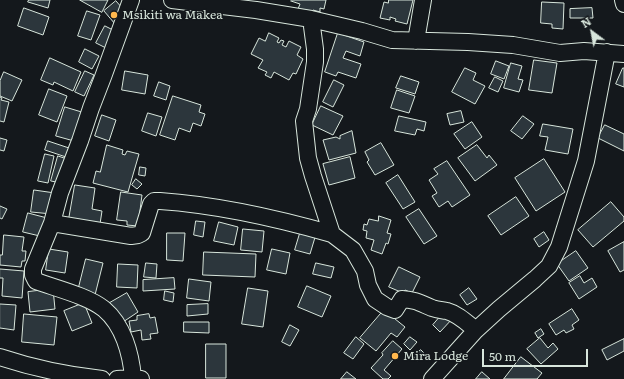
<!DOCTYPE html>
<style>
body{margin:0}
#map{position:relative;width:624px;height:379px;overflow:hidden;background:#14181c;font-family:Literata,serif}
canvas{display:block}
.north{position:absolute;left:572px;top:12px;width:40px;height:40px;-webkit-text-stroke:3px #14181c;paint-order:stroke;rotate:328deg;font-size:11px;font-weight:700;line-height:16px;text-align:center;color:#d8e6dc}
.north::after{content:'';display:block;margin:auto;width:14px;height:18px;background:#d8e6dc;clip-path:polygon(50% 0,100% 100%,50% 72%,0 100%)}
.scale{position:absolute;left:482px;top:349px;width:106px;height:18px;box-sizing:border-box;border:2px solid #d8e6dc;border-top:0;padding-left:5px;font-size:12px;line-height:14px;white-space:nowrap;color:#d8e6dc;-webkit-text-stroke:3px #14181c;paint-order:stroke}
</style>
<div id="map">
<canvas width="624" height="379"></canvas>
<div class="north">N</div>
<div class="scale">50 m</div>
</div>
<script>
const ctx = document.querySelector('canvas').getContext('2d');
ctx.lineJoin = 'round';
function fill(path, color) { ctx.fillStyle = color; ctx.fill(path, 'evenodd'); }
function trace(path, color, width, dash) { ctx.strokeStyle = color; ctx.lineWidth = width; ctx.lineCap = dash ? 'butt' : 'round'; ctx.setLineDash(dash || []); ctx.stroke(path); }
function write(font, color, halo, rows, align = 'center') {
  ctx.font = font + ' Literata,serif'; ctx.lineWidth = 3; ctx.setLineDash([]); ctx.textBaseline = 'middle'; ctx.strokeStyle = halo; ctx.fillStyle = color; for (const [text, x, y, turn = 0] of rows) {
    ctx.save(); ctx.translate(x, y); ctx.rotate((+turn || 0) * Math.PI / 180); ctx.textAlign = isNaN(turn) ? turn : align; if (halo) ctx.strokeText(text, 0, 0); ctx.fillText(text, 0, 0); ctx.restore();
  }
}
const building = new Path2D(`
 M29 0H50L48 8 28 2Z
 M80 0H108L102 12Z
 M292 0H326L324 9 320 8V12L313 10 312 12 298 9 300 4 291 1Z
 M389 0H413L407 24 395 21 396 19 390 17V20L380 18 384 2 388 3Z
 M116 1 123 9 115 24 104 11Z
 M542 2 564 3 563 29 552 28V24L541 23Z
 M24 8 49 17 43 35 18 26Z
 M592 8 593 18H570V9Z
 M87 11 100 15 91 40 78 36Z
 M105 26 115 31 106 48 96 43Z
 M269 33 279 38 277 42 279 43 281 40 284 41 282 45 286 47 289 41 301 47 297 55 303 59 296 74 293 73 289 80 274 72 271 78 265 75 267 72 258 68 263 60 251 54 259 38 265 41Z
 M338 33 364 42 360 56 346 51 343 58 361 64 356 78 338 72 336 76 325 72Z
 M85 49 99 56 92 69 79 62Z
 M50 58 81 72 73 91 54 82 53 85 41 80Z
 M534 60 557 63 552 93 529 90Z
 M496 61 509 66 504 79 491 74Z
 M511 63 522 66 518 79 523 80 519 92 504 88Z
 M465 68 476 73 473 80 485 86 475 104 452 92Z
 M623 68H624V87L616 84Z
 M85 71 94 75 84 96 75 92Z
 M125 71 148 75 145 94 122 90Z
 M4 72 22 80 12 101 0 96V81Z
 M401 76 419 82 415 94 396 88Z
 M495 77 503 81 498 92 489 88Z
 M334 80 344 85 333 107 323 102Z
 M159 82 170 86 166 100 154 96Z
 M49 89 67 96 57 122 39 115Z
 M397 90 415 96 409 113 391 108Z
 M173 96 201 105 199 112 205 114 201 126 193 123 190 132 179 128 175 140 160 135Z
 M0 97 2 98 1 100 9 102 4 122 0 121Z
 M321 106 343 116 333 135 312 125Z
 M65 107 85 113 74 141 56 136Z
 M461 111 464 122 450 125 447 114Z
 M148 113 162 117 156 136 142 131Z
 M102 115 116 120 109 141 95 136Z
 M399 116 426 122 424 131 417 129 415 135 395 131Z
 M523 116 534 124 522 139 511 131Z
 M472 122 482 137 465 149 454 134Z
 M543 124 573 129 568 154 545 150 548 137 540 136Z
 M605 125 624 134V151L598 138Z
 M352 131 356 153 329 160 323 140 336 137 340 139V136Z
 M0 138 7 140 4 151 0 150Z
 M48 141 69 148 66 157 45 150Z
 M381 143 394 165 375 175 367 162 369 160 365 152Z
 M107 145 123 150 122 154 125 155 127 151 139 154 128 192 93 183 96 171 100 172Z
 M477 145 487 158 489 155 497 165 475 181 458 158Z
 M45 154 54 156 48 183 38 181Z
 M58 156 67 159 61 183 51 181Z
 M350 157 355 178 329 185 323 164Z
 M544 159 565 192 536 211 515 178Z
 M447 161 470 195 452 207 448 201 439 207 432 196 437 193 429 180 438 174 434 169Z
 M140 167 146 168 145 176 139 175Z
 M398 175 415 202 403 209 386 183Z
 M136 179 142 184 137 189 132 185Z
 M75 185 95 188 92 209 102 211 100 224 69 219Z
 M34 190 55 193 52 214 31 212Z
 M121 192 142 195 138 226 127 225V221L117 220Z
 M516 197 529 216 501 235 488 216Z
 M611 202 624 217V221L593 247 578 230Z
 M0 206 7 209 2 219 0 218Z
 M419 209 437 236 424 244 406 217Z
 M28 213 51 219 44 237 23 232Z
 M379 216 391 220 387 233 391 234 388 244 386 243 382 254 371 250 374 240 366 238 367 231 363 230 364 224 367 225 369 219 378 221Z
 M196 221 205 222 203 237 194 235Z
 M219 222 238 227 234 245 214 241Z
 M243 229 264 231 262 252 241 250Z
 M301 230 316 234 310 254 295 250Z
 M544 232 549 240 539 247 534 239Z
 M167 233H185L183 261 167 260Z
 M4 235 24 237 22 251H26L25 261H22L21 267 0 265V255H2Z
 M624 242V270L620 272 608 251Z
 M49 249 68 252 65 273 46 270Z
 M272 249 290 253 286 274 267 270Z
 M576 251 588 268 569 281 557 264Z
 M204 252 256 254 255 277 203 275Z
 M86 259 103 263 95 295 78 291Z
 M146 263 157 264 156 278 144 277Z
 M316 263 334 267 331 278 313 274Z
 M118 264 138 265 137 288 117 287Z
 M399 267 420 277 412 293 405 290 403 293 389 287Z
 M0 269 24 271 22 298 2 296 3 278H0Z
 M580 276 584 283 592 278 597 287 579 299 569 283Z
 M174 278 175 289 143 291V280Z
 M189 279 211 282 209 301 187 298Z
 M307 286 331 296 322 317 298 307Z
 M248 288 268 291 263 327 242 324Z
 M469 288 477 299 467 305 460 295Z
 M53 289 55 309 30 312 28 292Z
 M165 291 174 293 173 302 164 300Z
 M127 293 138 312 120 324 108 304Z
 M84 303 92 323 72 331 64 311Z
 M0 304 16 305 14 330 0 328Z
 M208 304V314L187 316V305Z
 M572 309 579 320 572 325 574 329 566 333 564 330 556 335 549 324Z
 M384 310 405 327 397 337 391 333 376 351 360 338Z
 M445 311 453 318 440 332 433 325Z
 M24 314 57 317 54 345 22 342Z
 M149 314 150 318 155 317 158 333 150 334 151 339 142 340 141 330 131 332 129 321 137 320V316Z
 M184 322H209V333L184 332Z
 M290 325 299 330 290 346 282 342Z
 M541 329 544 334 538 338 535 333Z
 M356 337 364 344 353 359 344 353Z
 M410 337 417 342 410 350 404 344Z
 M540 338 548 348 553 343 558 349 541 364 527 349Z
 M624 339V351L607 360 602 350Z
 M393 341 402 349 384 370 391 376 388 379H383L371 368 383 355 382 353Z
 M206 344H226V378H206Z
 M421 350 425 354 417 361 413 356Z
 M521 357 542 373 537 379H504Z
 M347 372 356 379H341Z
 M482 372 490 379H476Z`);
fill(building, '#2c363c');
trace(building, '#d8e6dc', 1);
const minor = new Path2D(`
 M131 0 103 77 91 108 80 141 60 193 52 223 33 269V275L36 281C55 288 88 296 104 309 123 325 131 353 133 378
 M172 0 256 10 311 19 362 31 392 40 468 42 513 45 560 53 584 51 624 54
 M623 0 624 4
 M311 19 315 49V62L308 109 304 121 308 158 313 176 332 234 353 250 365 271 368 285 375 299 387 307 395 310 402 299C416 300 420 303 432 308 438 310 442 310 447 311 458 314 467 323 476 330L499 309 535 279 549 266 559 247 586 161 607 52
 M416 41 423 0
 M52 223 131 236 138 235 142 233 151 204 154 201H160C218 205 276 218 332 234
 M0 357C33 368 67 375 102 379
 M117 379 133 378 141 379
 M432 379 476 330`);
trace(minor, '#d8e6dc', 18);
trace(minor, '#14181c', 16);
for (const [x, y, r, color] of [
 [114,15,4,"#ffb74d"],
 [395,356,4,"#ffb74d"]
]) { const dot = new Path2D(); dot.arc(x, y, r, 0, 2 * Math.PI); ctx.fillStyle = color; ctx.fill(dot); trace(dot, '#14181c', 1.5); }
write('12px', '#d8e6dc', '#14181c', [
 ["Msikiti wa Makea",122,15],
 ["Mira Lodge",403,356]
], 'left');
</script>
